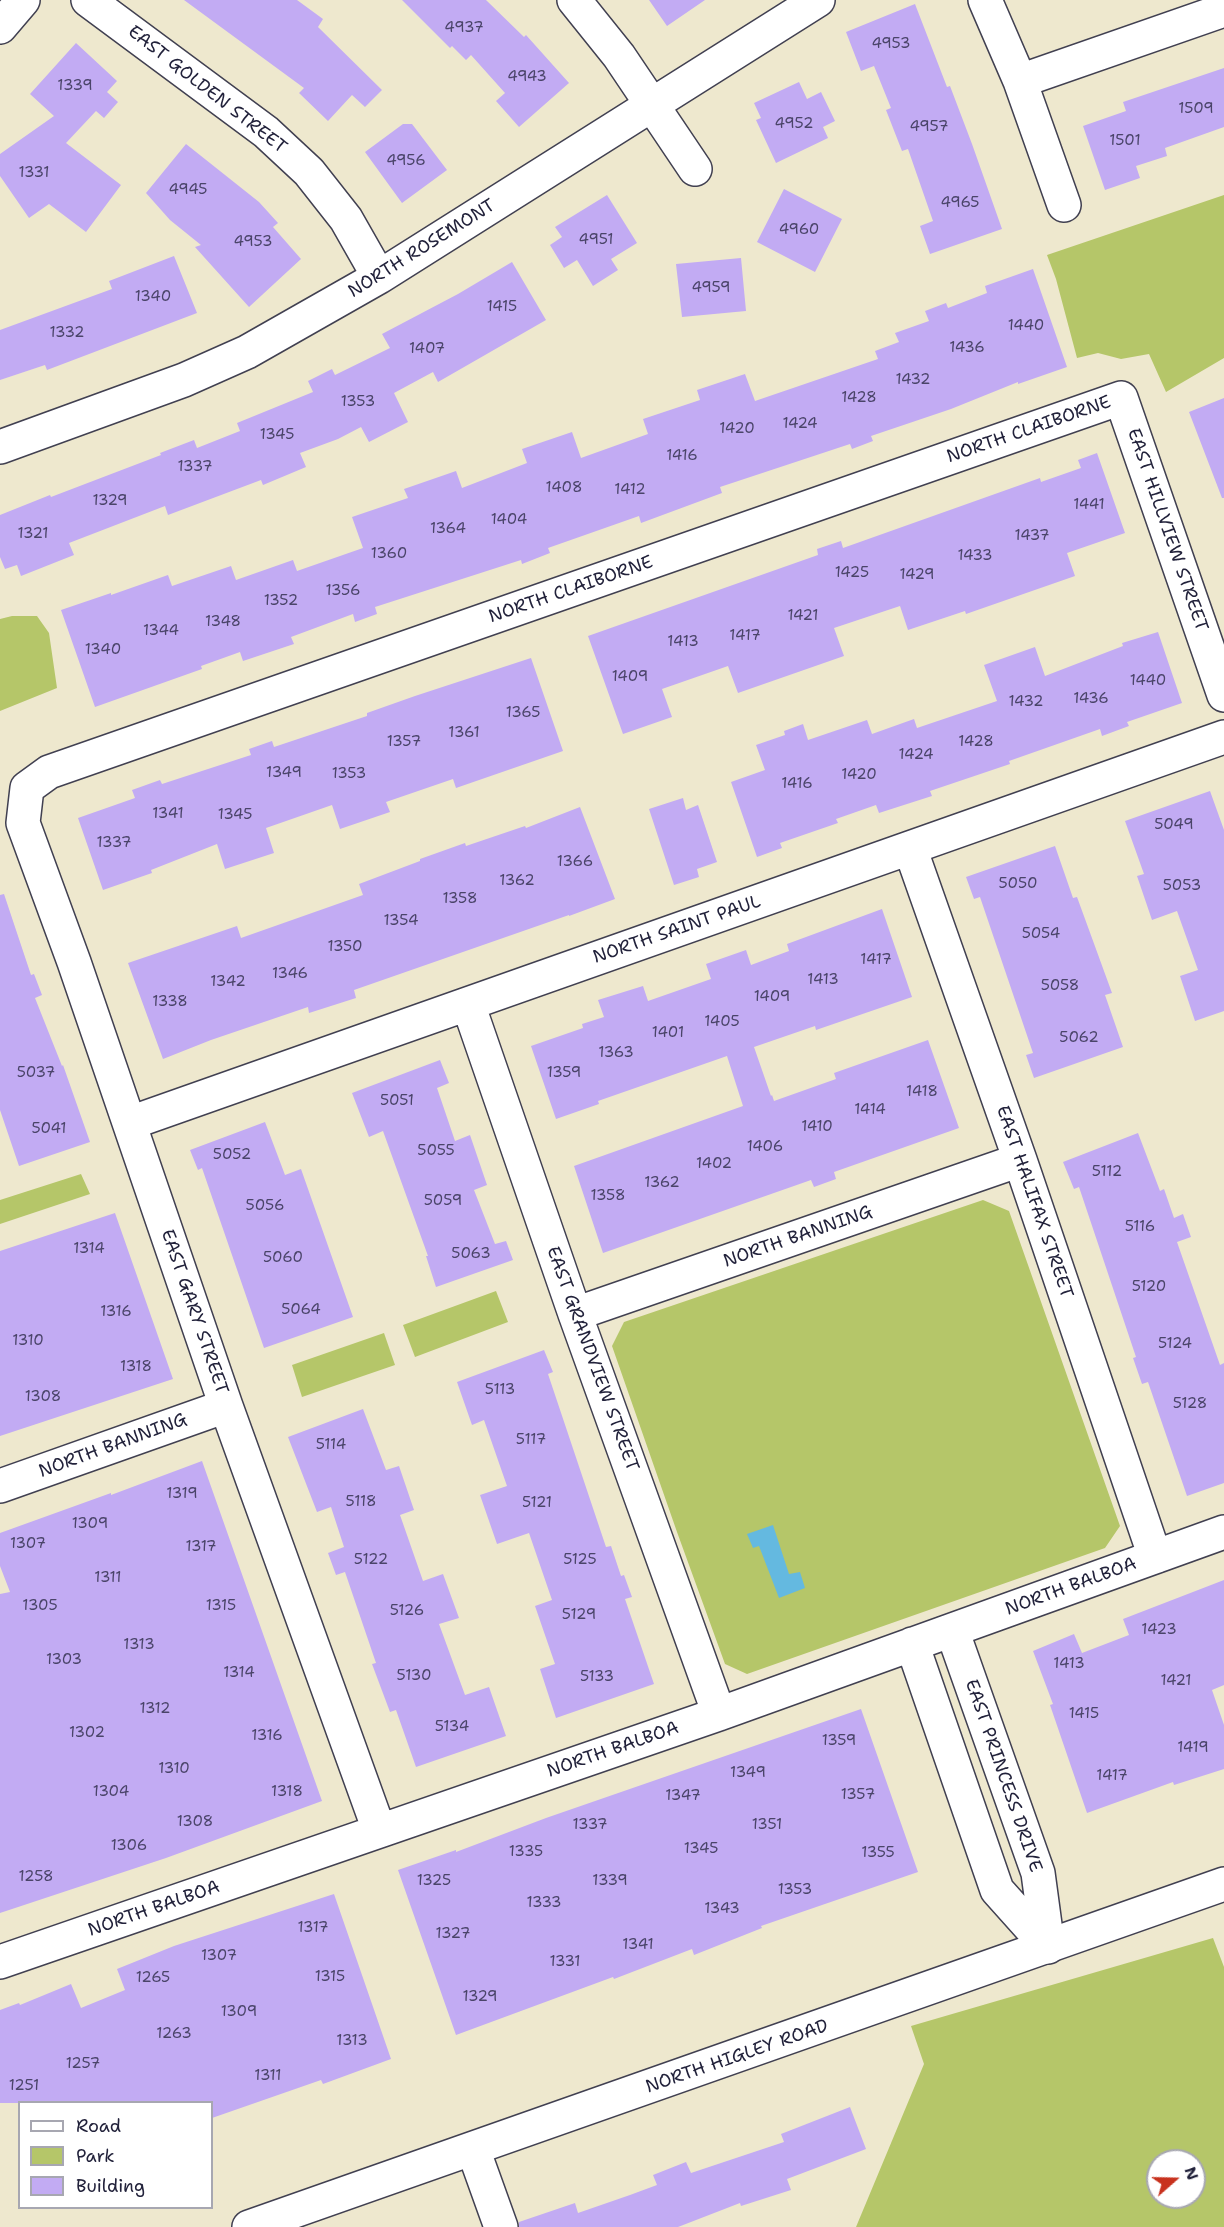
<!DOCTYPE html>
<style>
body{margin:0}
#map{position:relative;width:1224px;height:2227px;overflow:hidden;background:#eee8ce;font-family:"Shantell Sans",sans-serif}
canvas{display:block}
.legend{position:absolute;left:18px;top:2101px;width:195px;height:108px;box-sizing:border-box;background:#fff;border:2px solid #a7a7b1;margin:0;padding:8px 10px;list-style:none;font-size:18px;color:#22223b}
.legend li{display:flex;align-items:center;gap:12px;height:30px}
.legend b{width:30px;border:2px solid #a7a7b1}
.north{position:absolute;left:1146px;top:2149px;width:60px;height:60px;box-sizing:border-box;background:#fff;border:2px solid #a7a7b1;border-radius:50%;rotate:70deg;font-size:16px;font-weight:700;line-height:24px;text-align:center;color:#22223b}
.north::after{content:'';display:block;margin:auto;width:21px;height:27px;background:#c8321e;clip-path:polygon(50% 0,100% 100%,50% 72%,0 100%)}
</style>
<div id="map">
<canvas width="1224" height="2227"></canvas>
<ul class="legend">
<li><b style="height:8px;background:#fff"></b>Road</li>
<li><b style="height:16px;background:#b5c669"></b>Park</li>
<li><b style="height:16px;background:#c2abf3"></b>Building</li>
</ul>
<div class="north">N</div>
</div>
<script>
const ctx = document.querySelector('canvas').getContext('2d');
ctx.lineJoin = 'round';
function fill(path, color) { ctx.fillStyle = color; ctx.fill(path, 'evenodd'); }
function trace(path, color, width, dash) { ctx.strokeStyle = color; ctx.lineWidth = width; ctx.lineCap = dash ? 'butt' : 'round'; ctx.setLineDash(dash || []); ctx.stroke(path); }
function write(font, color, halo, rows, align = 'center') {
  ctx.font = font + ' "Shantell Sans",sans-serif'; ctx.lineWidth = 6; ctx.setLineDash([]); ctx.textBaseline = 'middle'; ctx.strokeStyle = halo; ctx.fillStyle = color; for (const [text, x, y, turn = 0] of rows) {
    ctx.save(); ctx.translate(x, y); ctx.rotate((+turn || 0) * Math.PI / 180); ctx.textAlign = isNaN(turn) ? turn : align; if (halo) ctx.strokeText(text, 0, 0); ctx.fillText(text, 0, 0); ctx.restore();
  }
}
fill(new Path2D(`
 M1224 195V358L1166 392 1149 354 1121 359 1098 353 1077 358 1056 279 1047 255Z
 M12 616H37L49 633 57 688 0 711V619Z
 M81 1174 90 1194 0 1224V1200Z
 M983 1200 1009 1211 1120 1526 1105 1548 747 1674 725 1664 677 1532 612 1346 624 1322Z
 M496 1291 508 1322 415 1357 403 1325Z
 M384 1333 395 1365 302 1397 292 1365Z
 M1213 1938 1224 1967V2227H856L924 2064 911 2026ZM1158 2161H1194V2197H1158Z`), '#b5c669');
fill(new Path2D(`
 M773 1525 789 1574 800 1572 805 1588 779 1598 759 1546 753 1548 747 1534Z`), '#64b9e0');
fill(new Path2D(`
 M184 0H297L323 19 318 27 382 90 365 107 352 95 328 121 299 93 304 88Z
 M402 0H486L524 37 526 35 569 83 519 127 496 101 505 93 471 55 466 60 452 46 450 48Z
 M649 0H705L667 26Z
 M915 4 947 87 950 86 972 144 1002 229 930 254 920 226 933 221 908 149 902 151 886 110 891 108 874 66 861 71 846 32Z
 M76 43 117 81 107 92 118 102 104 118 96 111 66 143 121 185 86 232 49 204 29 218 0 176V154L54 116 30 94Z
 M1224 68V127L1165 148 1167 156 1136 166 1140 178 1105 190 1083 126 1126 111 1123 102Z
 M799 82 807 99 821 92 835 121 823 127 828 138 776 163 756 120 761 118 754 103Z
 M403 124H412L447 170 402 203 365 152Z
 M186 144 259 202 278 223 273 227 301 259 249 307 195 247 201 245 170 220 146 193Z
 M784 189 842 219 815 272 757 242Z
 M607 195 637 243 611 259 618 270 593 286 577 260 564 268 550 245 562 237 555 227Z
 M174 256 197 313 47 370 45 365 0 380V330L112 289 109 281Z
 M741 258 746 311 682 317 676 264Z
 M512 262 546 320 438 382 433 372 394 393 408 422 369 442 361 427 338 439 300 453 306 467 263 485 261 480 168 515 165 506 69 543 74 555 21 576 17 565 5 569 0 557V515L50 495 51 497 161 455 160 453 194 440 197 448 240 431 237 423 313 392 308 381 332 369 335 375 390 348 382 334 458 294Z
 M1033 269 1067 367 1018 384V382L951 409 871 436 873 441 852 449 850 444 720 487 722 493 641 523 639 516 548 548 550 553 522 564 521 560 375 607 377 614 355 622 353 614 291 637 294 644 243 661 240 652 201 666 202 669 95 707 61 610 111 593V595L168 575 172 586 231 566 236 580 293 560 297 571 363 548 352 517 408 498 404 489 456 471 462 488 527 463 522 449 572 432 581 458 648 434 643 419 700 400 697 390 745 374 755 401 878 359 875 351 899 342 895 333 929 321 925 311 946 303 948 308 987 293 985 286Z
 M1224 398V498H1222L1189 412Z
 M1097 453 1125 533 1067 553 1075 576 966 614 965 611 908 630 900 606 834 628 844 656 738 693 728 666 662 689 672 717 623 734 588 636 818 555 817 549 841 541 843 548 1040 478 1041 482 1081 468 1078 460Z
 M1158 632 1182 703 1127 722 1129 726 1102 736 1100 729 1009 761 1010 764 930 791 932 796 907 804 879 813 876 805 836 819 838 823 780 843 782 848 757 857 731 782 765 770 756 745 785 735 784 731 803 724 808 740 867 720 872 734 914 719 917 728 997 701 984 665 1035 647 1045 676 1123 646 1122 643Z
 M531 658 563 751 456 788 453 779 386 802 390 812 340 829 332 805 266 828 274 853 225 869 217 844 151 870 152 873 103 890 78 818 135 798 132 790 160 780 162 784 251 755 249 749 272 741 274 747 367 716V713L415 696Z
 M1210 791 1224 830V1011L1195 1021 1180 976 1198 970 1177 911 1152 920 1137 876 1144 874 1125 821Z
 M683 798 686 810 698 805 717 862 697 869 699 877 674 885 649 809Z
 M580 807 615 899 569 916V915L354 990 356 998 309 1013 308 1007 211 1040 163 1059 128 963 237 926 241 938 363 895 359 884 420 861V859L465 843 466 846 525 826 526 828Z
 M1055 846 1073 898 1077 897 1112 993 1105 995 1123 1047 1034 1078 1026 1055 1033 1053 980 897 974 899 966 877Z
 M4 894 31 975 34 974 42 995 35 998 62 1066 63 1065 90 1142 19 1166 0 1110V895Z
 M882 909 912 997 816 1030 815 1026 754 1047 771 1096 772 1095 774 1101 836 1079 834 1073 928 1040 959 1128 834 1172 836 1179 814 1187 811 1180 603 1253 574 1166 743 1106 727 1056 598 1101 599 1104 556 1119 531 1046 583 1028 582 1024 604 1017 598 1000 643 986 648 1001 711 979 706 964 746 950 751 965 789 951 787 944Z
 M440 1060 449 1083 437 1088 455 1141 470 1135 487 1185 474 1190 495 1244 506 1241 513 1260 436 1287 426 1256H428L383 1131 369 1137 352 1093Z
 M265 1122 285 1175 301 1169 353 1317 264 1348 202 1168 198 1170 190 1150Z
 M1138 1133 1160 1191 1164 1189 1174 1218 1183 1214 1191 1237 1177 1242 1220 1365 1224 1363V1483L1187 1496 1148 1382 1142 1384 1133 1358 1136 1357 1079 1187 1074 1189 1063 1162Z
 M115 1213 173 1379 0 1436V1251Z
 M544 1350 553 1372 548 1374 606 1547 611 1546 621 1576 624 1575 632 1597 625 1599 654 1684 556 1718 540 1669 555 1664 535 1606 552 1600 529 1533 497 1544 480 1495 507 1486 484 1420 472 1425 457 1382Z
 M363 1409 386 1470 399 1466 414 1510 400 1515 423 1581 443 1574 459 1618 439 1624 465 1695 489 1687 506 1736 416 1767 396 1710 390 1712 372 1664 376 1663 345 1572 336 1575 328 1553 344 1547 331 1507 317 1512 288 1437Z
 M202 1461 322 1801 166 1858 0 1913V1594L10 1592 0 1566V1533L111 1493V1495Z
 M1224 1580V1685L1212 1690 1224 1725V1769L1174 1785 1173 1782 1087 1813 1050 1705 1053 1704 1033 1651 1074 1634 1082 1653 1129 1635 1123 1619Z
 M861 1709 918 1872 761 1926 762 1928 694 1955 692 1949 614 1979 613 1977 456 2035 398 1870 456 1850V1852L546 1818Z
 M334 1894 391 2059 323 2084 321 2080 212 2118V2103H0V2010L19 2003 20 2005 71 1984 81 2008 125 1990 117 1969 174 1946Z
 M850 2107 866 2149 787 2179 791 2190 741 2206 740 2203 678 2227H519V2222L575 2203 578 2213 630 2195 657 2185 653 2175 686 2162 691 2173 784 2142 781 2134Z`), '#c2abf3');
const minor = new Path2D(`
 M88 0 266 132 309 172 346 219 379 277
 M574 0 619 56 695 169
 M985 0 1020 81 1064 205
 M0 27 23 0
 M1020 81 1224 10
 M0 447 184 380 247 352 379 277 818 0
 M910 848 1020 1160 1155 1557
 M468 1004 575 1314 719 1714
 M130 1123 1224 737
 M575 1314 1020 1160
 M0 1486 226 1406
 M952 1630 1038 1873 1048 1947
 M912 1644 997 1890 1048 1947
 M379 1830 226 1406 74 962 23 823 27 788 49 772 1121 398 1224 695
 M0 1962 719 1714 1224 1532
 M473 2149 501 2227`);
const major = new Path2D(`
 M249 2227 1224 1884`);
trace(minor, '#414051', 36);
trace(major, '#414051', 36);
trace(minor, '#fff', 33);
trace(major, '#fff', 33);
write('15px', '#4a4469', null, [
 ["4937",464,28],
 ["4953",891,44],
 ["4943",527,77],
 ["1339",75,86],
 ["1509",1196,109],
 ["4952",794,124],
 ["4957",929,127],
 ["1501",1125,141],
 ["4956",406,161],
 ["1331",34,173],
 ["4945",188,190],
 ["4965",960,203],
 ["4960",799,230],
 ["4951",596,240],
 ["4953",253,242],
 ["4959",711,288],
 ["1340",153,297],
 ["1415",502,307],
 ["1440",1026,326],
 ["1332",67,333],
 ["1436",967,348],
 ["1407",427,349],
 ["1432",913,380],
 ["1428",859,398],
 ["1353",358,402],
 ["1424",800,424],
 ["1420",737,429],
 ["1345",277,435],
 ["1416",682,456],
 ["1337",195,467],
 ["1408",564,488],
 ["1412",630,490],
 ["1329",110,501],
 ["1441",1089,505],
 ["1404",509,520],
 ["1364",448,529],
 ["1321",33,534],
 ["1437",1032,536],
 ["1360",389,554],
 ["1433",975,556],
 ["1425",852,573],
 ["1429",917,575],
 ["1356",343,591],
 ["1352",281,601],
 ["1421",803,616],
 ["1348",223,622],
 ["1344",161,631],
 ["1417",745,636],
 ["1413",683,642],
 ["1340",103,650],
 ["1409",630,677],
 ["1440",1148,681],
 ["1436",1091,699],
 ["1432",1026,702],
 ["1365",523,713],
 ["1361",464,733],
 ["1357",404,742],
 ["1428",976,742],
 ["1424",916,755],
 ["1349",284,773],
 ["1353",349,774],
 ["1420",859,775],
 ["1416",797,784],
 ["1341",168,814],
 ["1345",235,815],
 ["5049",1174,825],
 ["1337",114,843],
 ["1366",575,862],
 ["1362",517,881],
 ["5050",1018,884],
 ["5053",1182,886],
 ["1358",460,899],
 ["1354",401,921],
 ["5054",1041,934],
 ["1350",345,947],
 ["1417",876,960],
 ["1346",290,974],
 ["1413",823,980],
 ["1342",228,982],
 ["5058",1060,986],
 ["1409",772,997],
 ["1338",170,1002],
 ["1405",722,1022],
 ["1401",668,1033],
 ["5062",1079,1038],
 ["1363",616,1053],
 ["5037",36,1073],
 ["1359",564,1073],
 ["1418",922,1092],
 ["5051",397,1101],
 ["1414",870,1110],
 ["1410",817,1127],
 ["5041",49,1129],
 ["1406",765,1147],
 ["5055",436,1151],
 ["5052",232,1155],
 ["1402",714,1164],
 ["5112",1107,1172],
 ["1362",662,1183],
 ["1358",608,1196],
 ["5059",443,1201],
 ["5056",265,1206],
 ["5116",1140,1227],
 ["1314",89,1249],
 ["5063",471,1254],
 ["5060",283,1258],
 ["5120",1149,1287],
 ["5064",301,1310],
 ["1316",116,1312],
 ["1310",28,1341],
 ["5124",1175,1344],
 ["1318",136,1367],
 ["5113",500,1390],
 ["1308",43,1397],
 ["5128",1190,1404],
 ["5117",531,1440],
 ["5114",331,1445],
 ["1319",182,1494],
 ["5118",361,1502],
 ["5121",537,1503],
 ["1309",90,1524],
 ["1307",28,1544],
 ["1317",201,1547],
 ["5122",371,1560],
 ["5125",580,1560],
 ["1311",108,1578],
 ["1305",40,1606],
 ["1315",221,1606],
 ["5126",407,1611],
 ["5129",579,1615],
 ["1423",1159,1630],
 ["1313",139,1645],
 ["1303",64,1660],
 ["1413",1069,1664],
 ["1314",239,1673],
 ["5130",414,1676],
 ["5133",597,1677],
 ["1421",1176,1681],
 ["1312",155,1709],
 ["1415",1084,1714],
 ["5134",452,1727],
 ["1302",87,1733],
 ["1316",267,1736],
 ["1359",839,1741],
 ["1419",1193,1748],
 ["1310",174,1769],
 ["1349",748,1773],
 ["1417",1112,1776],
 ["1304",111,1792],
 ["1318",287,1792],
 ["1357",858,1795],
 ["1347",683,1796],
 ["1308",195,1822],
 ["1337",590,1825],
 ["1351",767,1825],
 ["1306",129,1846],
 ["1345",701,1849],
 ["1335",526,1852],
 ["1355",878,1853],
 ["1258",36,1877],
 ["1325",434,1881],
 ["1339",610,1881],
 ["1353",795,1890],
 ["1333",544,1903],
 ["1343",722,1909],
 ["1317",313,1928],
 ["1327",453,1934],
 ["1341",638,1945],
 ["1307",219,1956],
 ["1331",565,1962],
 ["1315",330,1977],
 ["1265",153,1978],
 ["1329",480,1997],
 ["1309",239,2012],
 ["1263",174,2034],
 ["1313",352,2041],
 ["1257",83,2064],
 ["1311",268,2076],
 ["1251",24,2086]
]);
write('18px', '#22223b', '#fff', [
 ["EAST GOLDEN STREET",207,90,38],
 ["NORTH ROSEMONT",422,249,-32],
 ["NORTH CLAIBORNE",1029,430,-19],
 ["EAST HILLVIEW STREET",1167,530,71],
 ["NORTH CLAIBORNE",571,590,-19],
 ["NORTH SAINT PAUL",677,930,-19],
 ["EAST HALIFAX STREET",1034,1202,71],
 ["NORTH BANNING",798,1237,-19],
 ["EAST GARY STREET",194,1312,71],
 ["EAST GRANDVIEW STREET",592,1359,70],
 ["NORTH BANNING",113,1446,-20],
 ["NORTH BALBOA",1071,1587,-20],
 ["NORTH BALBOA",613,1750,-19],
 ["EAST PRINCESS DRIVE",1003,1776,71],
 ["NORTH BALBOA",154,1909,-19],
 ["NORTH HIGLEY ROAD",737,2057,-19]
]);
</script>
